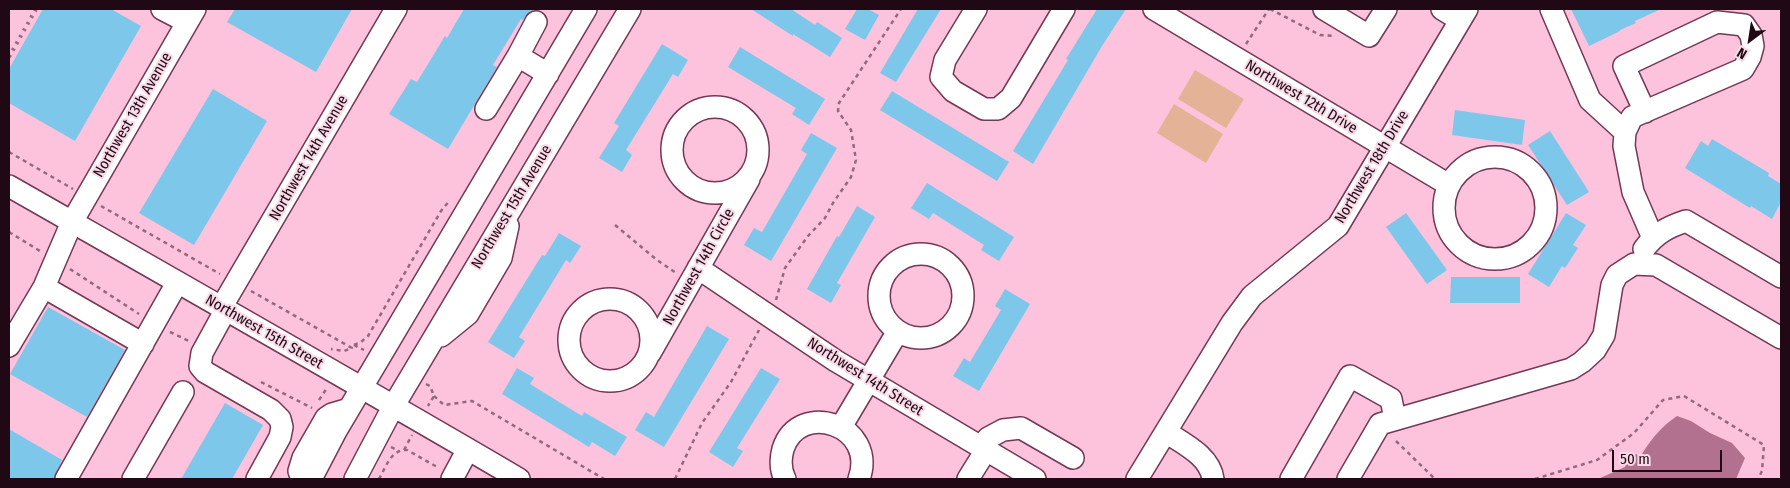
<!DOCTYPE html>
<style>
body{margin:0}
#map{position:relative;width:1790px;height:488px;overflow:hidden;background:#fdc2dc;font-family:"Fira Sans Condensed",sans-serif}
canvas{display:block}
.frame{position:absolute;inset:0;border:10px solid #200815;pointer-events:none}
.north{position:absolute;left:1725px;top:15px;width:50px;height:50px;-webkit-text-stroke:4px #f8d9e6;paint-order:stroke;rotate:211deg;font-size:14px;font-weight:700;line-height:20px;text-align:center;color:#200815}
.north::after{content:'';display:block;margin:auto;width:18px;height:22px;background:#200815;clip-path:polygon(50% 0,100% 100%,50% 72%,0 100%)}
.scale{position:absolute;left:1612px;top:450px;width:110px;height:22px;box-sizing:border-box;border:2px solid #200815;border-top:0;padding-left:6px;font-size:15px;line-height:18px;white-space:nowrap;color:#200815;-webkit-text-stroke:4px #f8d9e6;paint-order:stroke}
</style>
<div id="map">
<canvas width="1790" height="488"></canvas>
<div class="frame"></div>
<div class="north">N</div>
<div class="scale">50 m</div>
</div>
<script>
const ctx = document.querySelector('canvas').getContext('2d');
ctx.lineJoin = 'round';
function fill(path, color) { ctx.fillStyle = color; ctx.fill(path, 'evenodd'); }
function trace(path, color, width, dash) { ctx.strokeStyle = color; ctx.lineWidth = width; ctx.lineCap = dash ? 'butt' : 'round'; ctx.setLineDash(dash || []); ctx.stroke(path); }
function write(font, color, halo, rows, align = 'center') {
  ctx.font = font + ' "Fira Sans Condensed",sans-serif'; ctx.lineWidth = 4; ctx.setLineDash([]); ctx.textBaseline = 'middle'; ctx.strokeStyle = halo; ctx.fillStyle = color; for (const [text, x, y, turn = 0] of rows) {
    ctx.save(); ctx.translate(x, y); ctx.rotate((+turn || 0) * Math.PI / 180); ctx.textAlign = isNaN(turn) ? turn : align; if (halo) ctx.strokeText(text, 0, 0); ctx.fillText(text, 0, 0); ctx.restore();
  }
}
fill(new Path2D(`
 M1195 70 1244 99 1226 128 1178 99Z
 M1174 104 1223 134 1206 163 1157 133Z`), '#e3b297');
fill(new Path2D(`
 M1677 416 1691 421 1710 433 1732 443 1745 458 1736 479H1598L1625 467C1629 457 1630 454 1642 454 1651 439 1662 426 1677 416Z`), '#b1718f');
fill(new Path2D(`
 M43 9H111L141 26 75 141 9 103V69Z
 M235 9H352L316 72 227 22Z
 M464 9H539L530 11 523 20 521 19 493 65 497 67 448 149 389 114 411 79 417 82 445 36 447 38Z
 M751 9H791L815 25 817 22 842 38 830 57 793 34V36Z
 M857 9H868L879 15 865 40 845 29Z
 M918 9H941L896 82 880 73Z
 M1097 9H1126L1102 46 1033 164 1013 151 1068 60 1066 59 1079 38Z
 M1571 9H1661L1635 21 1636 23 1620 30V31L1589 46Z
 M662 44 688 60 678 77 673 74 626 150 632 155 622 172 599 158 619 126 614 123Z
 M740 47 825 99 809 125 792 114 796 108 728 67Z
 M213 89 267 121 194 245 139 213Z
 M892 91 1009 162 997 181 880 110Z
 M1455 110 1525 120 1522 145 1452 135Z
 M1550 131 1589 192 1567 205 1528 145Z
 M811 133 837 148 771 261 744 245 754 228 762 232 807 154 801 150Z
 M1712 139 1769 173 1768 176 1781 184V202L1772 219 1751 206 1750 208 1685 168 1701 141 1708 146Z
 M927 183 1014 237 999 261 981 250 984 245 933 213 929 219 911 208Z
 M857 206 875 217 837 283 841 285 831 303 807 289 837 236 839 237Z
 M1406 213 1447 270 1427 284 1386 227Z
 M1566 213 1586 225 1573 245 1578 248 1565 268 1562 266 1549 287 1528 274Z
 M559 233 581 246 570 263 566 260 519 337 525 341 514 358 488 342 542 255 545 256Z
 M1451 277H1520V303H1450Z
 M1005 289 1030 304 979 391 953 376 964 358 970 362 1001 310 995 306Z
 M48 307 125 350 87 417 10 374Z
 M707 326 729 339 664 447 635 430 646 412 654 417Z
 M517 368 534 378 530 384 582 416 584 412 627 437 615 456 592 442 589 447 502 394Z
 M761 368 780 379 737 448 743 451 733 467 709 452Z
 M225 403 263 425 232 479H181Z
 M9 429 62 460 54 479H9Z`), '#7dc7eb');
const minor = new Path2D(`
 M162 9 187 22
 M976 9 945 60 941 77 953 91 984 109H998L1011 98 1064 9
 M1154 9 1449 185
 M1324 9 1369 36 1386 9
 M1442 9 1460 20
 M1551 9 1590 100 1625 132
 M518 56 536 22
 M672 150a43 43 0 1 1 86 0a43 43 0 1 1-86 0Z
 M486 109 518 56 548 74
 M1645 112 1624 66 1717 22 1744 25 1751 35 1753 46 1750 57 1743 69 1632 117 1625 132 1624 146 1633 192 1653 238
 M1444 208a51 51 0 1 1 102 0a51 51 0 1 1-102 0Z
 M9 186C179 283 350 380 519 479
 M1644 249C1656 233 1668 227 1686 221L1781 277
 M879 296a42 42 0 1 1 84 0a42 42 0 1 1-84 0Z
 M698 268 836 361 1035 479
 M44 287 143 344
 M569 340a41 41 0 1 1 82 0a41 41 0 1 1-82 0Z
 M221 308 396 9
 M225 311 202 353 200 366 205 372 271 410 280 419 282 427 280 437 257 479
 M441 336 468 314 501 258 508 226
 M9 346 44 287 72 222 195 9
 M650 353 749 179
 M841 427 898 331
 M1166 432C1184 444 1210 456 1213 479
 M982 448 988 438 1003 430 1021 428 1073 458
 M66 479 177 283
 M133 479 183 392
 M302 479 299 471 303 458 326 418 332 414 349 409
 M311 479 336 431 586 9
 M355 479 394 405 630 9
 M452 479 468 449
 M785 479C780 469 780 460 783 449 799 399 878 425 859 479
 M968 479 986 450
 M1137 479 1232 323 1252 296 1338 226 1467 9
 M1291 479 1350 376 1391 399 1395 419
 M1348 479 1380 424 1571 369 1582 362 1595 350 1604 335 1612 285 1617 275 1634 264 1656 265 1781 338`);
trace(minor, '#743756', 24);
trace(new Path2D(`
 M1270 9 1320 35 1334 36
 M1246 44 1269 9
 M9 152 73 189
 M101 206 220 274
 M615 225 657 260 676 273
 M9 232 40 251
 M70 269 139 314
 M251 291 352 348 344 351 331 349
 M776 300 785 268 808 236 825 218 833 203 851 177 856 160 851 130 838 111 839 103 901 9
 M170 332 189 341
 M354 345 361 342 368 336 441 211 450 200
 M354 345 364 350
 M261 382 312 408
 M426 384 430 386 434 396 428 406
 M434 396 444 405 472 401 604 479
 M319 400 327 388
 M1396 441 1435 479
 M391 447 399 451
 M404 450 412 435
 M379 479C386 467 391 449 407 450L439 468
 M675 479 702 423 731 382 759 330
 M1535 479 1597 460 1634 433 1663 400 1684 396 1764 445 1762 471 1758 479`), '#93697c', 2.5, [4, 4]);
trace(minor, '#fff', 21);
trace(new Path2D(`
 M9 57 36 9`), '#976c80', 4, [2.5, 5]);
write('15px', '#200815', '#f8d9e6', [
 ["Northwest 12th Drive",1301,97,31],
 ["Northwest 13th Avenue",133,115,-60],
 ["Northwest 14th Avenue",309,158,-60],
 ["Northwest 18th Drive",1372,167,-59],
 ["Northwest 15th Avenue",512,207,-59],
 ["Northwest 14th Circle",699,267,-61],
 ["Northwest 15th Street",264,332,30],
 ["Northwest 14th Street",865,377,32]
]);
</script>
